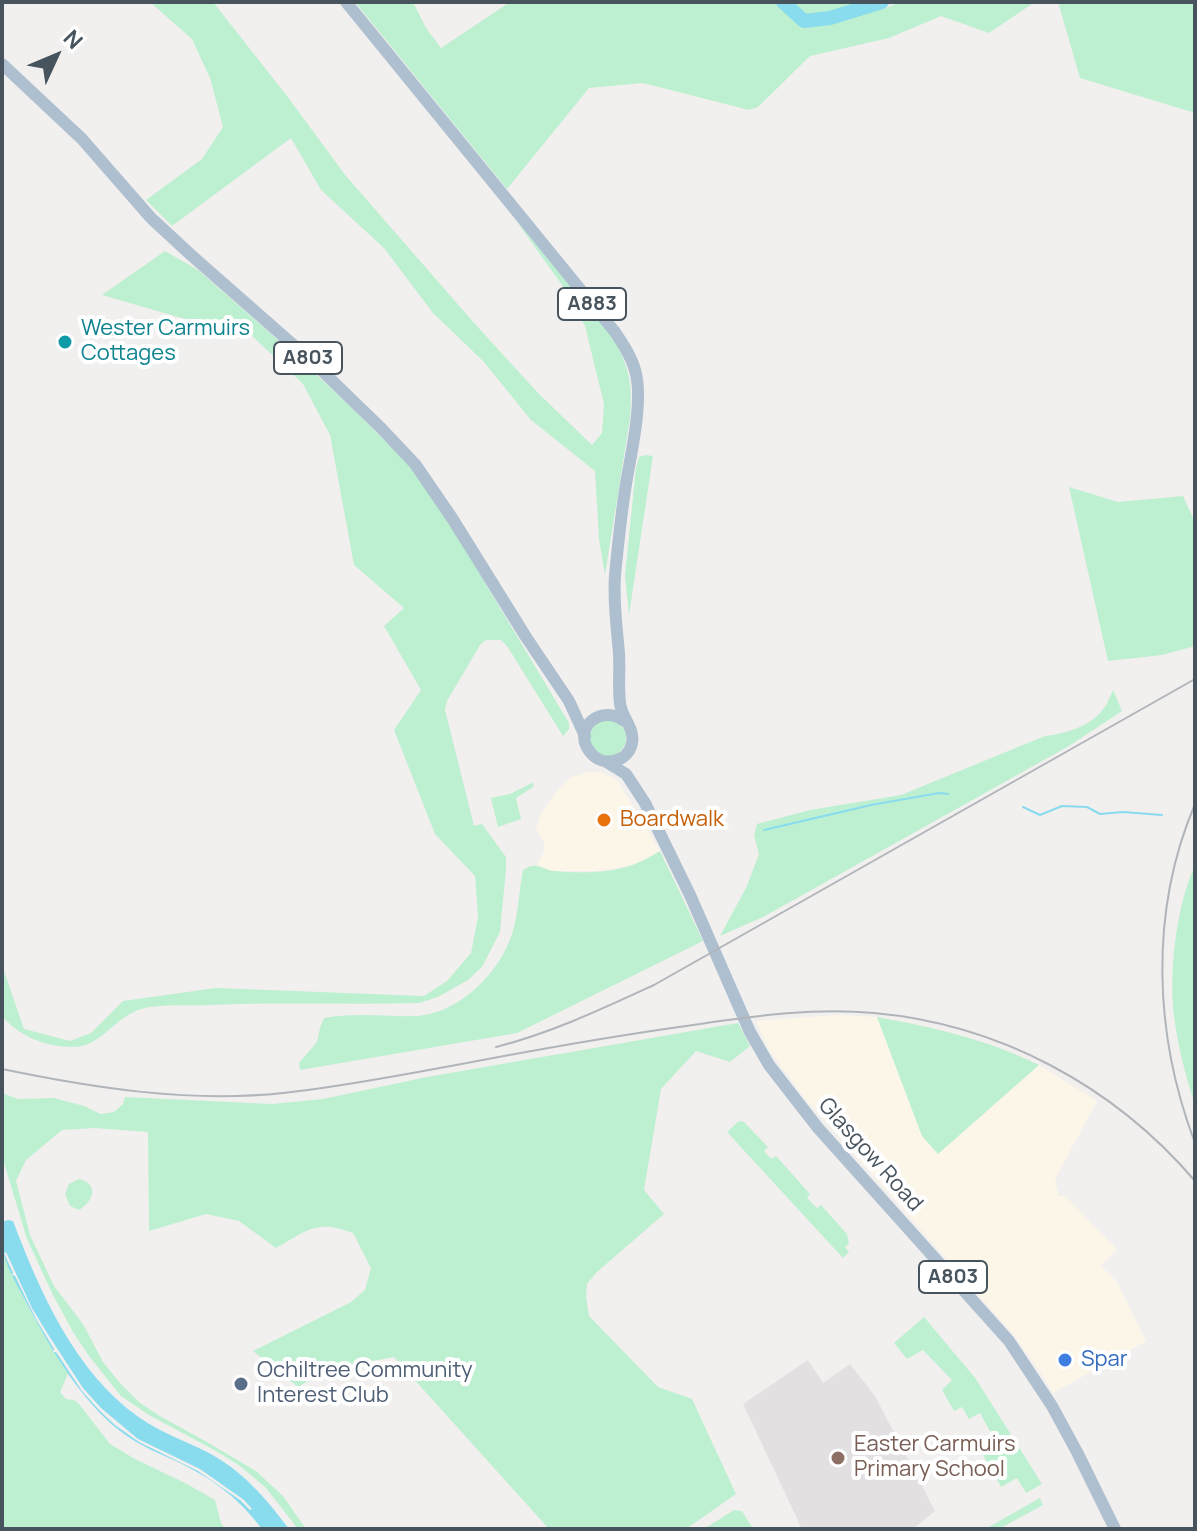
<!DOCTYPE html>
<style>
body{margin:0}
#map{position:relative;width:1197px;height:1531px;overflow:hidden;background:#f2efef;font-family:Manrope,sans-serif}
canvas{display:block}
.frame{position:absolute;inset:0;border:4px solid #47535d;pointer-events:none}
.north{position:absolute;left:16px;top:16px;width:80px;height:80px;-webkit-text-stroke:6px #fff;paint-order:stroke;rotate:46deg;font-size:22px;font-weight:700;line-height:32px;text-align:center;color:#47535d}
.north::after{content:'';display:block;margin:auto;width:28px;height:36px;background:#47535d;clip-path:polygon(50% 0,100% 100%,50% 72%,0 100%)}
</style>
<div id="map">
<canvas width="1197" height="1531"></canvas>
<div class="frame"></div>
<div class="north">N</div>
</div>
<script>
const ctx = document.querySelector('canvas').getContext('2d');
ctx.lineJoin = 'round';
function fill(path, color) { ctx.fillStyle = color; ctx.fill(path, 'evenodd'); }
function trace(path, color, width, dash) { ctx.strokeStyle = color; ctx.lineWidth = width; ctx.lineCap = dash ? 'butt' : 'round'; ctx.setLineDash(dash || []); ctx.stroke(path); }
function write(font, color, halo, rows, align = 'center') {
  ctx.font = font + ' Manrope,sans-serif'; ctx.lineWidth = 8; ctx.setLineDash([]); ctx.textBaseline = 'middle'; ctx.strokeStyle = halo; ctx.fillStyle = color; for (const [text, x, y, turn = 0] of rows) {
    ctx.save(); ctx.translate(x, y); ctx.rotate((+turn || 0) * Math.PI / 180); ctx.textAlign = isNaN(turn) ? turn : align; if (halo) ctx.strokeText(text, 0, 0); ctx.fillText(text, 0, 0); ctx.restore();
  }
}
fill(new Path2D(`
 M588 772 603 773 617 780 660 851 634 865 599 871H549L537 864 544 852V842L536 829 540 815 558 790 570 778Z
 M837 1015 877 1017 922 1136 938 1154 1039 1065 1097 1101 1055 1179 1059 1196H1065L1117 1249 1101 1266 1117 1282 1146 1341 1053 1393 1037 1367 1012 1333 803 1096 769 1050 756 1021Z`), '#fcf6e8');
fill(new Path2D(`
 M808 1360 823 1383 850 1364 875 1396 935 1511 913 1529H802L743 1404Z`), '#e3e0e1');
fill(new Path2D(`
 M150 2H213L287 96 346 176 475 324 538 393 592 445 602 433 604 404 585 326 562 285 514 218 612 336C629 366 633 384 630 418L605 575 599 539 595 471 531 420 483 361 433 313 384 248 321 190 291 138 172 226 146 200 202 159 223 127 210 78 192 39Z
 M355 2H413L426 28 441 48 510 2H878L881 10 900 2H1035L989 33 941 16 889 38 810 56 758 107 749 110 643 83 589 88 507 189Z
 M1058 2H1195V113L1080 78Z
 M165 251 198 270 293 353 356 412 416 472 436 501 569 723V729L563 736 507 646 501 640H486L480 645 447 701 445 710 474 826 482 824 506 857V869L500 932 482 967 468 980 438 997 419 1003C350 1005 281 1002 212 1005 190 1006 166 1004 145 1008 114 1015 102 1048 72 1047 45 1047 19 1036 2 1016V965L24 1029 70 1041 91 1033 123 1001 216 988 424 996 447 981 471 953 478 917 475 876 435 834 394 730 421 690 384 626 404 608 354 565 330 435 303 384 251 335 199 323 102 295Z
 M645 455 653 456 629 615 625 575 636 468 639 457Z
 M1069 487 1118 502 1183 496 1195 522V646L1162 655 1108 661Z
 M1113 690 1122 711 1069 746 765 916 720 936 746 888 759 854 754 835 757 824 810 810 901 795 1045 736C1065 734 1092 726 1104 708 1108 703 1110 696 1113 690Z
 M590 738a18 18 0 1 1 36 0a18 18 0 1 1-36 0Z
 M534 782 533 787 516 798 521 819 498 827 491 798 510 794Z
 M660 851 703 941 517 1033 300 1070 299 1063 317 1042 320 1028 324 1018C355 1012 386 1017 417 1016 457 1013 494 978 509 942 519 919 518 894 523 870 536 861 541 869 553 871 579 873 613 874 637 863 645 860 653 855 660 851Z
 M1195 865V1105C1185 1074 1176 1039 1173 1007 1170 963 1177 905 1195 865Z
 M877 1017C933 1027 988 1040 1039 1065L938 1154 922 1136Z
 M738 1023 750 1046 730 1062 696 1051 661 1089 644 1190 664 1214 597 1272 587 1284 586 1297 589 1316 658 1387 692 1399 736 1494 686 1529H549L394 1357 328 1369 298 1387 253 1351 351 1302 365 1290 371 1268 353 1233C316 1219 308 1230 276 1248L239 1221 206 1214 149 1231 148 1132 94 1128 62 1130 26 1160 16 1181 30 1235 54 1286 83 1324 103 1362 120 1383 139 1402 158 1415 207 1442 256 1471 283 1496 306 1529H298L266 1488 240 1466 216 1451 149 1415 121 1396 89 1356 73 1332 53 1295 27 1239 2 1156V1093L18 1099 54 1098 84 1106 101 1114 114 1112 123 1104 125 1097 272 1104 323 1099 427 1077Z
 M739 1121 744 1122 768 1147 764 1151 771 1159 776 1156 810 1194 807 1198 817 1208 821 1205 847 1234 849 1244 845 1247 849 1252 843 1258 727 1132Z
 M79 1179C100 1184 93 1202 79 1210L70 1206 65 1194 69 1184Z
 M2 1246C17 1292 43 1333 68 1374L60 1392 66 1399 74 1400 79 1404 110 1444 135 1459 187 1484 215 1500 221 1523 225 1529H2Z
 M924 1317 976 1379 1042 1484 1026 1493 1017 1478 1001 1487 982 1453 997 1444 980 1413 969 1419 962 1407 954 1411 942 1390 952 1380 923 1350 907 1359 894 1343Z
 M1040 1498 1043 1505 999 1529H985Z
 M734 1510 742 1511 753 1529H704Z`), '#bdf0d0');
fill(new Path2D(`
 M8 1220 13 1221C40 1292 75 1373 140 1418 160 1432 183 1440 205 1451 241 1469 265 1497 289 1529H262C239 1499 216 1481 182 1464 166 1456 149 1450 133 1440 85 1410 52 1351 26 1302 17 1284 5 1266 2 1246 1 1238 3 1230 2 1222Z`), '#89dbee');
fill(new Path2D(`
 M6 1252 32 1308 49 1336 83 1388 101 1408 138 1439 200 1469 244 1500 252 1509 250 1510 240 1500 198 1471 139 1442 115 1425 100 1411 82 1391 56 1352H53L54 1349 36 1319 15 1276 12 1275 13 1273 4 1253Z`), '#f2efef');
trace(new Path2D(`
 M1023 807 1040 815 1062 806 1087 807 1100 814 1123 812 1162 815
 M764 830 871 805 939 793 948 794`), '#89dbee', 2);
trace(new Path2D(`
 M783 2 804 21 830 18 882 2`), '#89dbee', 14);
trace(new Path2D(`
 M346 2 615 332C623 344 631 356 635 370 644 400 631 453 626 484 621 514 618 545 615 575 613 602 617 628 619 654 620 670 618 687 620 703 621 717 635 728 632 743 628 763 602 768 590 752 571 728 602 702 626 722
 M2 64 82 139 151 218 191 255 315 364 381 428 415 464 452 518 526 637 569 701 585 736
 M608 763 626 774 645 803 690 895 750 1032 769 1065 818 1128 1009 1341 1052 1406 1077 1452 1115 1529`), '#aebfcf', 12);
trace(new Path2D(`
 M1195 804C1149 912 1154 1035 1195 1143
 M496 1047C551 1033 602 1009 654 985L1195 679
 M2 1069C94 1088 189 1103 283 1093 340 1087 395 1076 451 1066 529 1051 607 1037 686 1026 749 1017 811 1007 874 1013 999 1024 1114 1086 1195 1181`), '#b1b5ba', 2);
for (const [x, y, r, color] of [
 [65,342,8,"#0f9aa8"],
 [604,820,8,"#e8710a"],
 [1065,1360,8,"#3f7fe0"],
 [241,1384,8,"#5c6f8a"],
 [838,1458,8,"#8d6e63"]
]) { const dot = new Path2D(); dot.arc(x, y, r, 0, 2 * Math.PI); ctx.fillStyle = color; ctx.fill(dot); trace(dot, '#fff', 3); }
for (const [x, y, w] of [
 [592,304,68],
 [308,358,68],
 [953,1277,68]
]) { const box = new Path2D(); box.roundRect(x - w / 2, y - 16, w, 32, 6); ctx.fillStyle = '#fff'; ctx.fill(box); trace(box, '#47535d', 2); }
write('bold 20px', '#47535d', null, [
 ["A883",592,304],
 ["A803",308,358],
 ["A803",953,1277]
]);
write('22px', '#0d838f', '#fff', [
 ["Wester Carmuirs",81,329],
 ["Cottages",81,354]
], 'left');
write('22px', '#c56008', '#fff', [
 ["Boardwalk",620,820]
], 'left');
write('22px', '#47535d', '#fff', [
 ["Glasgow Road",870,1155,48]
]);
write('22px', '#366cbe', '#fff', [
 ["Spar",1081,1360]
], 'left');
write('22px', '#4e5e75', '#fff', [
 ["Ochiltree Community",257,1371],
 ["Interest Club",257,1396]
], 'left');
write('22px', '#785e54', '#fff', [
 ["Easter Carmuirs",854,1445],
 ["Primary School",854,1470]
], 'left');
</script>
